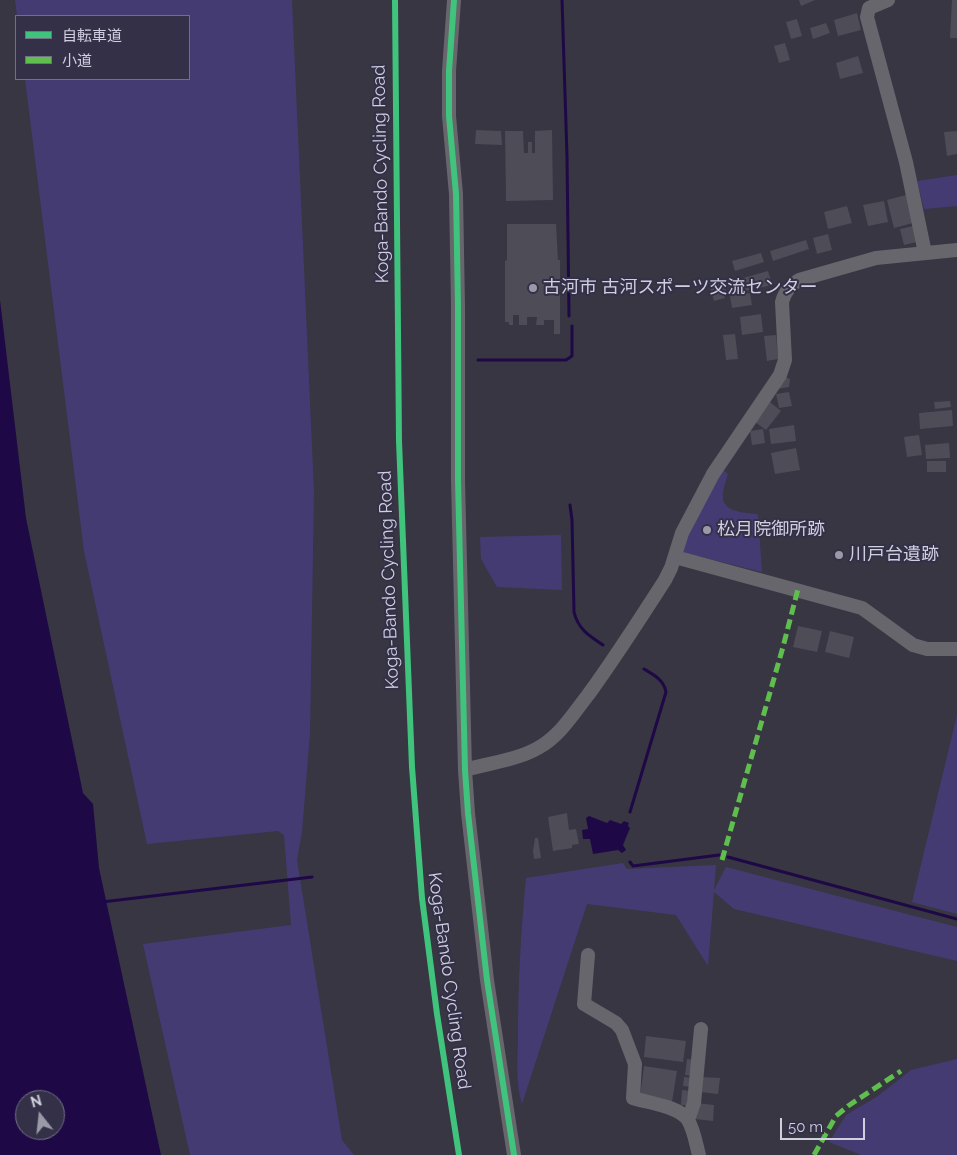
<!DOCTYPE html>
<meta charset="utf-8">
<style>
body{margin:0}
#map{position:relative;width:957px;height:1155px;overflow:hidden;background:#373642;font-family:Raleway,"Noto Sans JP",sans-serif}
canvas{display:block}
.legend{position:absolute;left:15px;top:15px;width:175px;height:65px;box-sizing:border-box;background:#333048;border:1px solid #727084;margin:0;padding:6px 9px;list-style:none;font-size:15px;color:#d0cfdf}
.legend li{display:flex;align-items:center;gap:10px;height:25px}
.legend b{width:25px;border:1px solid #727084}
.north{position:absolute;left:15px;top:1090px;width:50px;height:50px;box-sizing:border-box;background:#333048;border:1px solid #727084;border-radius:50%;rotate:344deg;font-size:14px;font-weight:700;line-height:20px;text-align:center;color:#d0cfdf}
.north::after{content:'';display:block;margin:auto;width:18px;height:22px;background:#9a99a8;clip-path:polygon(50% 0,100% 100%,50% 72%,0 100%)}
.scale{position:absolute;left:780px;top:1118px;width:85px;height:22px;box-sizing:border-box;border:2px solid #d0cfdf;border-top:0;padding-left:6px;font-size:15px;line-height:18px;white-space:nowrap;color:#d0cfdf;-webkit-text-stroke:4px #333048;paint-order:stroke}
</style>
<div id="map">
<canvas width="957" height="1155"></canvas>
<ul class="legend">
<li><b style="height:6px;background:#40c37c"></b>自転車道</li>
<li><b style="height:6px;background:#5fbe4e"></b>小道</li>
</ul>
<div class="north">N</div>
<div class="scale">50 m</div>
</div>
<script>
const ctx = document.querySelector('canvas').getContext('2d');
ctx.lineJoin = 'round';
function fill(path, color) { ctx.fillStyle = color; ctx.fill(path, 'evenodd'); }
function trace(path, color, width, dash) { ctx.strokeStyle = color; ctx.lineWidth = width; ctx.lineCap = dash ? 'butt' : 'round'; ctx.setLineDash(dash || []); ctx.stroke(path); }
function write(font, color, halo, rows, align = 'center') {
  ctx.font = font + ' Raleway,"Noto Sans JP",sans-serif'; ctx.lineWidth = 4; ctx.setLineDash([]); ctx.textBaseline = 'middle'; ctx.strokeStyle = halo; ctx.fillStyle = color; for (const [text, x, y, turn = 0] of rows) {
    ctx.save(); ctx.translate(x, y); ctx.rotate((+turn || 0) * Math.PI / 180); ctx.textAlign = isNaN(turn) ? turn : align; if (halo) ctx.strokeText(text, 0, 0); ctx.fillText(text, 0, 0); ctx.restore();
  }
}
fill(new Path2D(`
 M15 0H292L314 492 310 733 302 832 297 860 342 1140 354 1155H190L143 944 291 925 284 835 278 831 147 844 84 551 25 79H189V16H17Z
 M957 175V206L924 209 917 181Z
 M721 468 728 474C726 481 722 491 723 498 724 513 748 513 758 514L762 572 681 552 682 543Z
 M561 535 562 590 497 587 481 559 480 537Z
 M957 715V914L912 902Z
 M623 863 627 869 716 865 714 890 726 867 957 927V961L734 909 714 892 708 966 676 915 587 904 522 1104C515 1081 518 1059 518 1035 518 983 521 930 526 878Z
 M957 1059V1155H861L829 1142 846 1115 878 1096 911 1070Z`), '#453b73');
fill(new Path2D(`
 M0 300 26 518 83 793 93 804 99 868 161 1155H0ZM25 1100H55V1130H25Z
 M589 816 607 823 610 820 621 824 624 821 629 823 628 826 630 828 623 845 626 850 622 853 618 850 593 854 590 839H583L582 830 588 829 586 818Z`), '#1e0946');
trace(new Path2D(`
 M562 0 567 156 569 316
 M478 360H566L572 356V326
 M570 505 572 520 574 612C578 629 589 636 603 645
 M630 812 666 692C664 680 654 675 644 669
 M728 857 957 919
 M630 862 633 866 719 855
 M102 902 312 877`), '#1e0946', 3);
fill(new Path2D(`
 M799 0H815L801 6Z
 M952 0H957V38H950Z
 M857 13 861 30 838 36 834 20Z
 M797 19 802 36 791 39 786 22Z
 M826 23 830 33 813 39 810 28Z
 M785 43 790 60 779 63 774 46Z
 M858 56 863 73 840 79 836 63Z
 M476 130 501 131 502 145 475 144Z
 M552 130 553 200 506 201 505 131H523L524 153H528V142H532V153H535V131Z
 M957 131V154L947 156 944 132Z
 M906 195 913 223 894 228 887 200Z
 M884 201 888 222 868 226 863 205Z
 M847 206 852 223 828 229 824 212Z
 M507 224H556L558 260H560V334H554V320H544V325H536L537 317H527V325H519V315H513V325H509V322H505V261L507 260Z
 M913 226 917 242 904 245 900 229Z
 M828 234 832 250 817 254 813 238Z
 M806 240 809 249 773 261 770 251Z
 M761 253 764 262 735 271 732 261Z
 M768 271 772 285 746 291 743 278Z
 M732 277 734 286 725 288 726 292 723 293 725 298 714 301 709 283Z
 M750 293 752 305 732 308 730 296Z
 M761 314 763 332 742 335 740 317Z
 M735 334 738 359 726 360 723 335Z
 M776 335 778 359 767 361 764 336Z
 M785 377 790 379 789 387 777 389Z
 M789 392 792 406 779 408 776 394Z
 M950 401 951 407 935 409 934 402Z
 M770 402 781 411 766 430 755 422Z
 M952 410 953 426 920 429 919 413Z
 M794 425 796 441 771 444 769 429Z
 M763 429 765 443 752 445 750 431Z
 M919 435 922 455 907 457 904 437Z
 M949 443 950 458 926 459 925 445Z
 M796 448 800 470 775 474 771 453Z
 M927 461H946V472H927Z
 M798 626 822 631 817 652 793 647Z
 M830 631 854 637 849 658 825 652Z
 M567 813 569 830 576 829 579 844 572 845V848L553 851 548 817Z
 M535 838H538L541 858 534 859 533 851Z
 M646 1036 686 1041 683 1062 644 1057Z
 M687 1059 696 1060 694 1076 685 1075Z
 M644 1066 677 1071 672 1102 640 1097Z
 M684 1077 694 1078 692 1087 683 1086Z
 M701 1077 720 1078 718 1094 700 1092Z
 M682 1090 692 1091 690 1106 681 1105Z
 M696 1103 714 1105 713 1121 695 1119Z`), '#4d4c57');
trace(new Path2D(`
 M454 0 449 71V116L456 194 458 306V480L465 770 468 813 487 980 514 1155
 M888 0 869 8 867 17 906 162 925 253
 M675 557 862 608 913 645 927 649H957
 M465 770C489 763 517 760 538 748 560 736 573 714 588 695 615 658 640 619 665 580L671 568 682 533 713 474 780 375 785 360 782 302C785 291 790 286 799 280L876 258 957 250
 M588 955 584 1004 616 1023 622 1030 635 1064 633 1098C648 1103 679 1106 688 1120 694 1130 696 1144 699 1155
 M688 1120 694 1103 701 1029`), '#67666c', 14);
trace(new Path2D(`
 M722 860 783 647 798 589
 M814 1155 836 1116 848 1106 901 1071`), '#5fbe4e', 5, [10, 5]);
trace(new Path2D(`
 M395 0 399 441 412 767 422 898 437 1014 459 1155
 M454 0 449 71V116L456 194 458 306V480L465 770 468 813 487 980 514 1155`), '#40c37c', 6);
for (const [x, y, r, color] of [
 [533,288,5,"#9a99a8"],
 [707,530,5,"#9a99a8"],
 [839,555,5,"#9a99a8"]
]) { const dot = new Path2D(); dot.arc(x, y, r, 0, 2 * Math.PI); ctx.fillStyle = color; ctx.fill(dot); trace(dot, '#333048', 2); }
write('18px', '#d0cfdf', '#333048', [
 ["Koga-Bando Cycling Road",381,174,-91],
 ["Koga-Bando Cycling Road",389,580,-92],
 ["Koga-Bando Cycling Road",449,981,82]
]);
write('18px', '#d0cfdf', '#333048', [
 ["古河市 古河スポーツ交流センター",543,288],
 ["松月院御所跡",717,530],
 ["川戸台遺跡",849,555]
], 'left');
</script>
